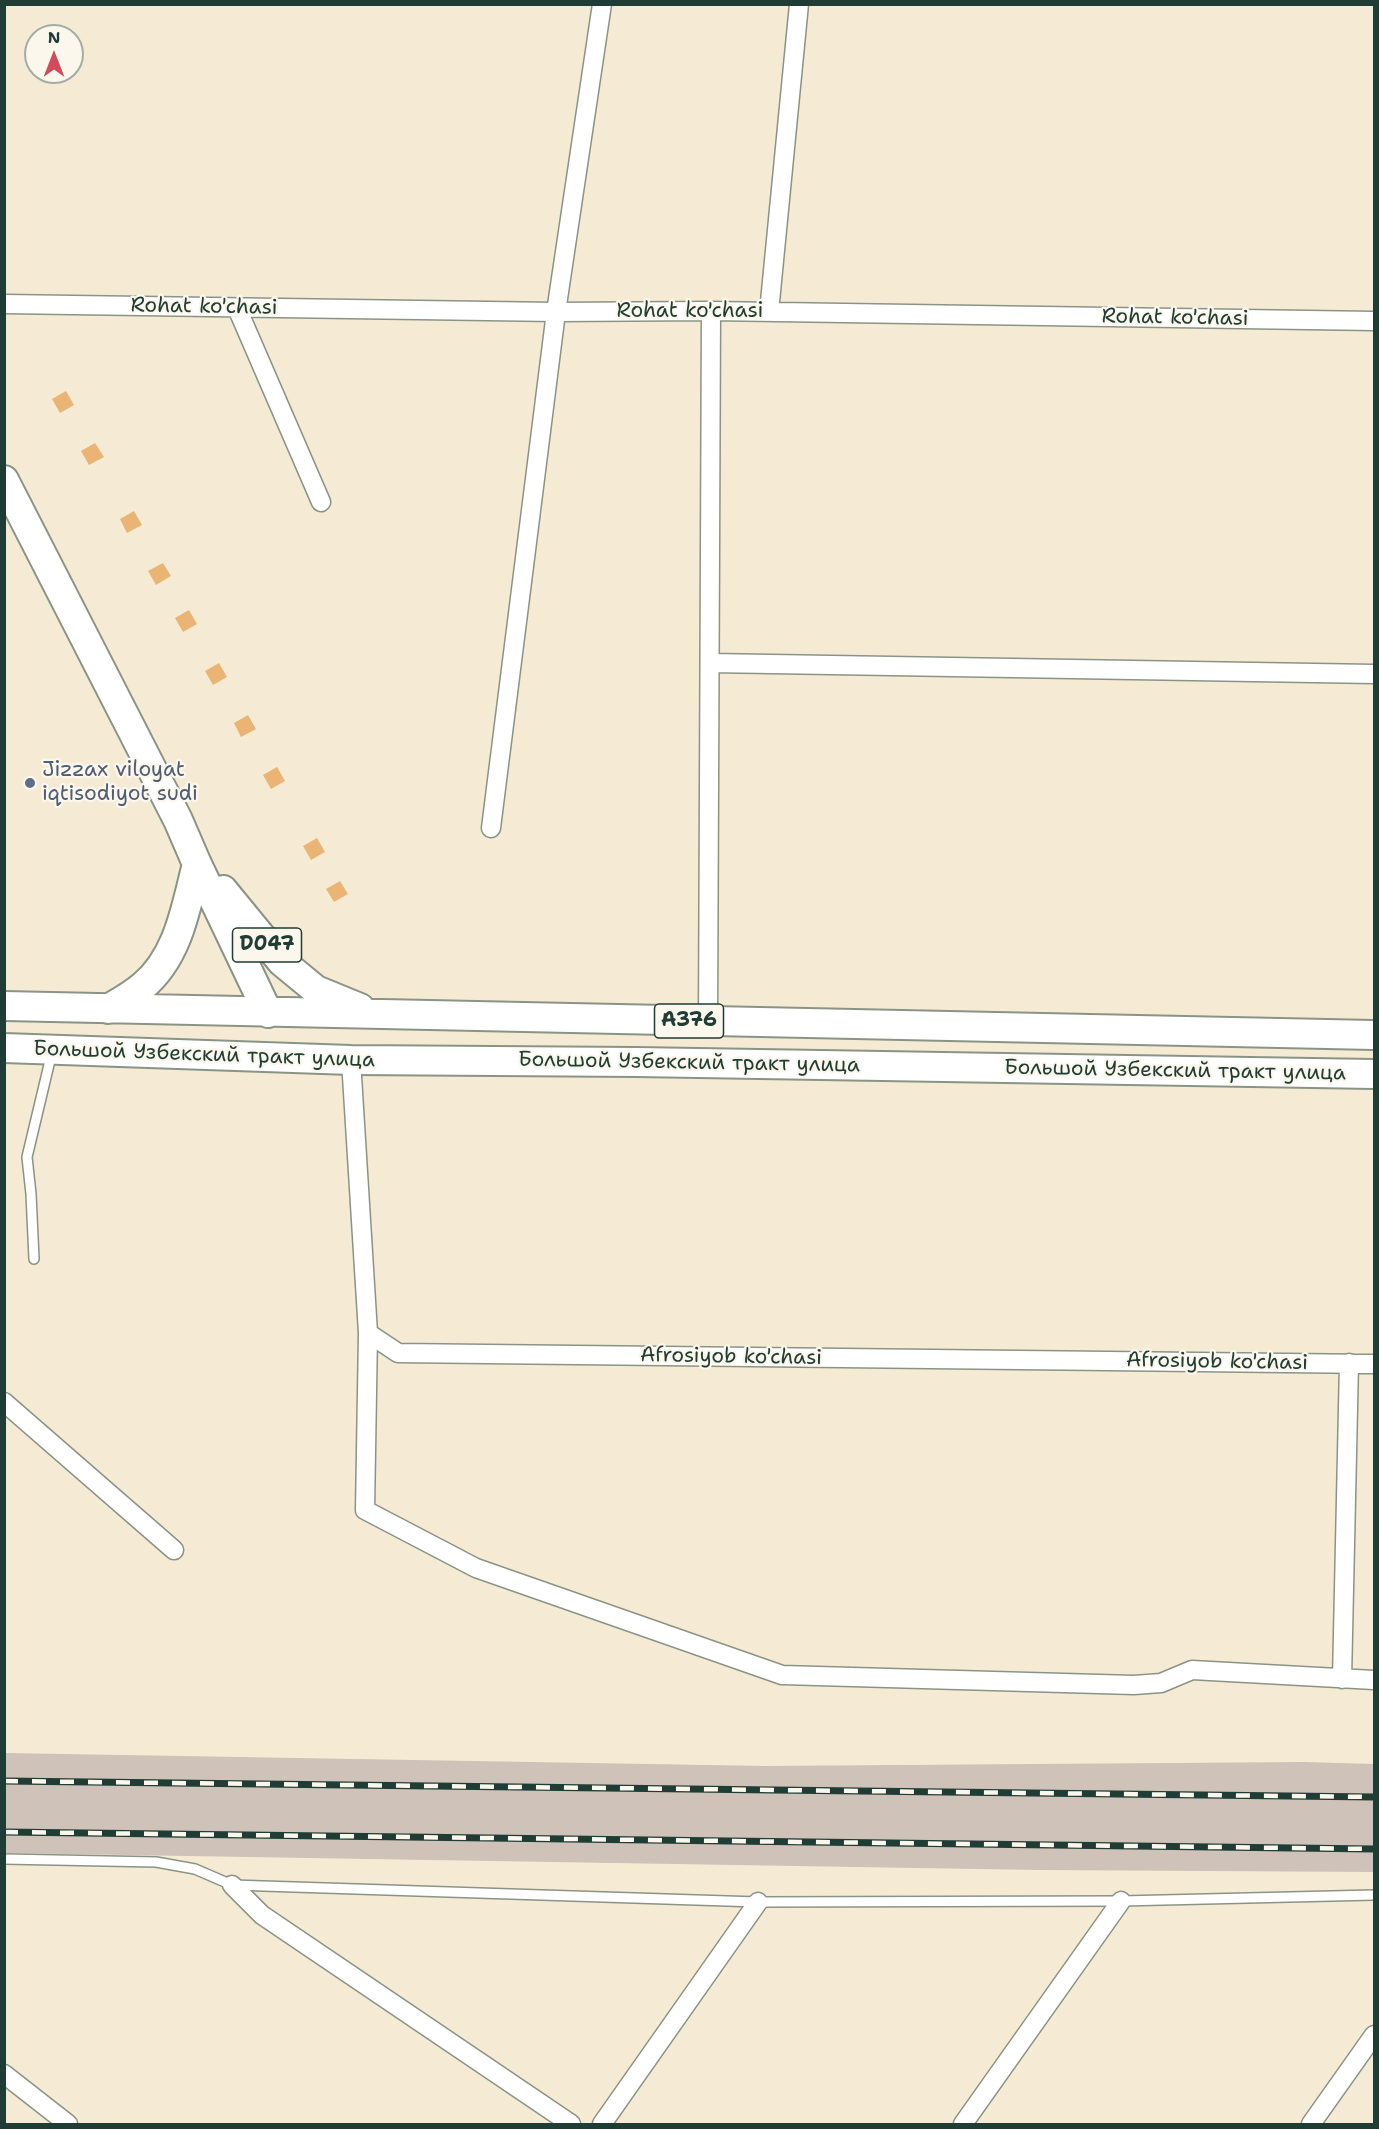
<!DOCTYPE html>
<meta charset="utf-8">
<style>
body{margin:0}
#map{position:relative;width:1379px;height:2129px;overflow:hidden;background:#f5ebd5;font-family:"Shantell Sans",sans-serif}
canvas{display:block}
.frame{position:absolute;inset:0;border:6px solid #1f3d34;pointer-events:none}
.north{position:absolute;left:24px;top:24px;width:60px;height:60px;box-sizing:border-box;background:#fbf7ec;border:2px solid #a3ada2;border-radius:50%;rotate:0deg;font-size:16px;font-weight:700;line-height:24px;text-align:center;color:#1f3d34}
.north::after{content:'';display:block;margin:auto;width:21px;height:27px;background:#d1495b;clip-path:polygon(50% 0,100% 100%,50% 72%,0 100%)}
</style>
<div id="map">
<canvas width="1379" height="2129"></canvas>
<div class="frame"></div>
<div class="north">N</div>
</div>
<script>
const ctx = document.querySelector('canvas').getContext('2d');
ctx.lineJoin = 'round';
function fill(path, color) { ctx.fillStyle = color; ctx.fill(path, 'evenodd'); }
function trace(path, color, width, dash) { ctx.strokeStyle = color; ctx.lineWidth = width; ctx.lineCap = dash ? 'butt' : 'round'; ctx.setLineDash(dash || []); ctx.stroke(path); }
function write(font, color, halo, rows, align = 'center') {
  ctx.font = font + ' "Shantell Sans",sans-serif'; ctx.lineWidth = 4.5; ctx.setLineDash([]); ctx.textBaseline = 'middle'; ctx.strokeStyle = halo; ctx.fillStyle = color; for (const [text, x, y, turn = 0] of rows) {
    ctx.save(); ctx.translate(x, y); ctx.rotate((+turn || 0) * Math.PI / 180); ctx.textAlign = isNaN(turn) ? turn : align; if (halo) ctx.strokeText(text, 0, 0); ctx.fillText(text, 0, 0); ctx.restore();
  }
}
fill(new Path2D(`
 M5 1753 765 1766 1304 1762 1374 1764V1872L1039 1870 5 1853Z`), '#cec2b9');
fill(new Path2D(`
 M66 391 74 405 60 413 52 399Z
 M95 443 104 457 89 465 81 451Z
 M134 511 142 525 127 533 120 519Z
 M163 563 171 576 156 585 148 571Z
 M189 610 197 624 183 632 175 618Z
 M219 663 227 677 213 685 205 671Z
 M248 715 256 729 241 737 234 723Z
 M277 767 285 781 271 789 263 775Z
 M317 838 325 852 311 860 303 846Z
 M340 881 348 894 334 902 326 889Z`), '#eab475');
const lane = new Path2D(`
 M34 1259 31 1194 27 1157 52 1052
 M4 1859 156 1862 195 1869 232 1885 758 1902 1121 1901 1374 1895`);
const street = new Path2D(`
 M4 304 556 312 711 311 1374 321
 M237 308 321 502
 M769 312 799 4
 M710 663 1374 674
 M491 828 556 312 602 4
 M708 1021 711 311
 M351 1060 368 1333 398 1353 1374 1364
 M368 1333 365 1510 476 1568 782 1675 1134 1685 1161 1683 1192 1670 1374 1680
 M4 1402 174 1550
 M1342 1679 1349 1363
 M232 1885 262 1915 571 2124
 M4 2074 68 2124
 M602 2124 758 1902
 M963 2124 1121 1901
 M1311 2124 1374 2035`);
const primary = new Path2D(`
 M4 480 178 820 197 864 268 1013
 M223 890 282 962 316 990 360 1008
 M4 1006 1374 1035
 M108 1009C120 1002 133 995 143 986 179 956 186 906 197 864
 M4 1048 351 1060 636 1062 1374 1074`);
trace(lane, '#8a9484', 12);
trace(street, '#8a9484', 21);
trace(primary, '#8a9484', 32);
trace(lane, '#fff', 9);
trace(street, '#fff', 18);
trace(primary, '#fff', 28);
const rail = new Path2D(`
 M4 1781 1374 1797
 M4 1832 1374 1849`);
trace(rail, '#1f3d34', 7);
trace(rail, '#fbf7ec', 4.5, [14]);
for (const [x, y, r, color] of [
 [30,783,6,"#5c6f8a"]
]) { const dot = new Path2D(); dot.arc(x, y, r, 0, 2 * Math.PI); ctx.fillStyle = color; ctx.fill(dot); trace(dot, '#fbf7ec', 2); }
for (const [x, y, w] of [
 [267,945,69],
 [689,1021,69]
]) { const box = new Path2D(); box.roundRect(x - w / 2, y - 17, w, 34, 4.5); ctx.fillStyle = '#fbf7ec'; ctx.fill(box); trace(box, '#1f3d34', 1.5); }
write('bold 20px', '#1f3d34', null, [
 ["D047",267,945],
 ["A376",689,1021]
]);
write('21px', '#1f3d34', '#fbf7ec', [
 ["Rohat ko'chasi",204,307,1],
 ["Rohat ko'chasi",690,312],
 ["Rohat ko'chasi",1175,318,1],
 ["Большой Узбекский тракт улица",204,1055,2],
 ["Большой Узбекский тракт улица",689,1063,1],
 ["Большой Узбекский тракт улица",1175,1071,1],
 ["Afrosiyob ko'chasi",731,1357,1],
 ["Afrosiyob ko'chasi",1217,1362,1]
]);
write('21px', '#4e5e75', '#fbf7ec', [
 ["Jizzax viloyat",42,771],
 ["iqtisodiyot sudi",42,795]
], 'left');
</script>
